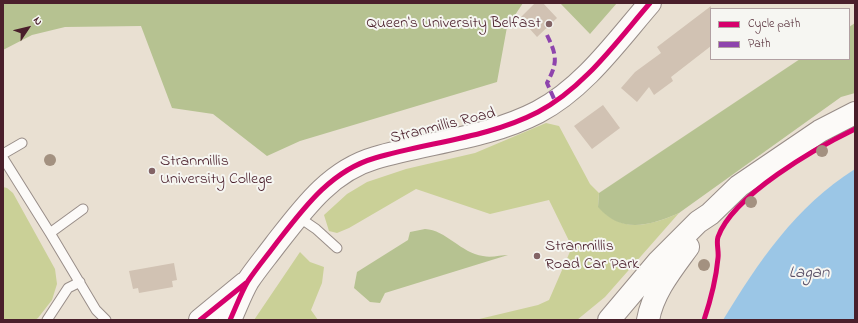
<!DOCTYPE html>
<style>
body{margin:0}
#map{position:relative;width:858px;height:323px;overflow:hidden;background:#e9e0d2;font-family:"Indie Flower",sans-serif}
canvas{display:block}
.frame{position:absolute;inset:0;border:4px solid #4a1f2b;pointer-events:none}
.legend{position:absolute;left:710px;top:8px;width:140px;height:52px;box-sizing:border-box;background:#f6f6f2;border:1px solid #b1a0a2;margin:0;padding:5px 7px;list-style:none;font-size:12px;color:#4a1f2b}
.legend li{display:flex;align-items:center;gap:8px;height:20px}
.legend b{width:20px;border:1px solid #b1a0a2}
.north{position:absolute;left:8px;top:8px;width:40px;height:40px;-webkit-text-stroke:3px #f6f6f2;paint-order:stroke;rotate:55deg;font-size:11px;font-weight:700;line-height:16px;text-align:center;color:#4a1f2b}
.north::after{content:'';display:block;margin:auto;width:14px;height:18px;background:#4a1f2b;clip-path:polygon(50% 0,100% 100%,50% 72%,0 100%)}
</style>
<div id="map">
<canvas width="858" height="323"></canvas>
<div class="frame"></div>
<ul class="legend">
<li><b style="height:5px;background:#d6006c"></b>Cycle path</li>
<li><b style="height:5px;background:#8e44ad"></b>Path</li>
</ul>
<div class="north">N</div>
</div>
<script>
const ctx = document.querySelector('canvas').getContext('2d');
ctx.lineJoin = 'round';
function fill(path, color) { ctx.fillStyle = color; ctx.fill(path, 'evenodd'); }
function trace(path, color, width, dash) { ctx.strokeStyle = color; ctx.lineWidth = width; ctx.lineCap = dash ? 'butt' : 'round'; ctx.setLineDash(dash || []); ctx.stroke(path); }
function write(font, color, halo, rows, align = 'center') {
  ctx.font = font + ' "Indie Flower",sans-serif'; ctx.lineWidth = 4; ctx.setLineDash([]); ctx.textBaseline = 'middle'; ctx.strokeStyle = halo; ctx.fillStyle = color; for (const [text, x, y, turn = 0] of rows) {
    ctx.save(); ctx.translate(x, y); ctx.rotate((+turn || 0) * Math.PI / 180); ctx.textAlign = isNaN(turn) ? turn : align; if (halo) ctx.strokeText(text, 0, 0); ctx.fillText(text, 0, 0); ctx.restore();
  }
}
fill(new Path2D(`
 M546 123 559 126 590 184 599 193 598 206C621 234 649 226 679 213L605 297 577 320H475L538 305 549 300 572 247 549 200 490 214 416 189 349 228 337 233 329 231 324 215 347 194 367 182 406 169 475 153Z
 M3 187 7 188 13 193 55 269 57 284 52 300 38 318 35 320H3Z
 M300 252 310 262 324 267 322 283 311 310 318 320H254Z`), '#cad097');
fill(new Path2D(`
 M3 3H523L507 27 497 82 300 141 267 156 213 114 172 108 141 26 65 27 32 35 3 50Z
 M560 3H617L590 34Z
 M855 23V93L841 97 679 213C649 226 621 234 598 207L599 193 800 59H849V27Z
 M425 229C446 230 461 253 483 256 491 258 501 255 508 255L385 293 380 303 370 302 354 288 357 272 408 240 410 232Z`), '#b6c291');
fill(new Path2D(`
 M855 169V320H723C758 262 796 206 855 169Z`), '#9bc6e6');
fill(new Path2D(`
 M535 3H543L557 18 537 37 520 18Z
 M711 6V46L671 77 673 81 654 95 649 87 637 102 621 88 635 72 661 53 657 47Z
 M603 105 620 128 592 149 574 126Z
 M174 263 177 280 172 281 173 287 139 293 138 288 133 289 129 271Z`), '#d1c2b3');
const lane = new Path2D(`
 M3 154 22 143
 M3 158 50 233 96 310 106 320
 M297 216 316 229 337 248
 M50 233 83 209
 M47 320 68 288 80 282`);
const secondary = new Path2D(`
 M200 320 245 283
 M230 320C236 307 241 293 248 281 256 269 266 257 275 245 303 209 330 171 375 158 429 142 488 138 538 112 584 88 617 41 650 3
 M609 320 658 262 698 222 710 214 739 186 820 131 855 113
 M648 320C653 292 672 269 688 247`);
trace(lane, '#988d88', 11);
trace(secondary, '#988d88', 24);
trace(lane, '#fcfaf8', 9);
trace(secondary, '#fcfaf8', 22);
trace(new Path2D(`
 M547 35C557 56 558 62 547 83L555 101`), '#8e44ad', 4, [8, 4]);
trace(new Path2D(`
 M200 320 246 283
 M230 320C236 307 241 293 248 281 256 269 266 257 275 245 303 209 330 171 375 158 429 142 488 138 538 112 584 88 617 41 650 3
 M704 320C711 299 716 280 718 258 719 251 716 243 718 237 733 195 816 148 855 129`), '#d6006c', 5);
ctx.fillStyle = '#a39180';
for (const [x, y] of [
 [822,151],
 [50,160],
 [751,202],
 [704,265]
]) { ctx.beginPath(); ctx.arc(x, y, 6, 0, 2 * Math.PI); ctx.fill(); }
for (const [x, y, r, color] of [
 [549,24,4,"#826365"],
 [152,171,4,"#826365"],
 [537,256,4,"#826365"]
]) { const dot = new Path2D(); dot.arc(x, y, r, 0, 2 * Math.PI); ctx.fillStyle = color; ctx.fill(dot); trace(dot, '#f6f6f2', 1.5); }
write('16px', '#4a1f2b', '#f6f6f2', [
 ["Queen's University Belfast",541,24,"right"],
 ["Stranmillis",160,162],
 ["University College",160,180],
 ["Stranmillis",545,247],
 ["Road Car Park",545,265]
], 'left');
write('16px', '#4a1f2b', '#f6f6f2', [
 ["Stranmillis Road",443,127,-14]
]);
write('italic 17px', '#584e66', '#f6f6f2', [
 ["Lagan",809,274]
]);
</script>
